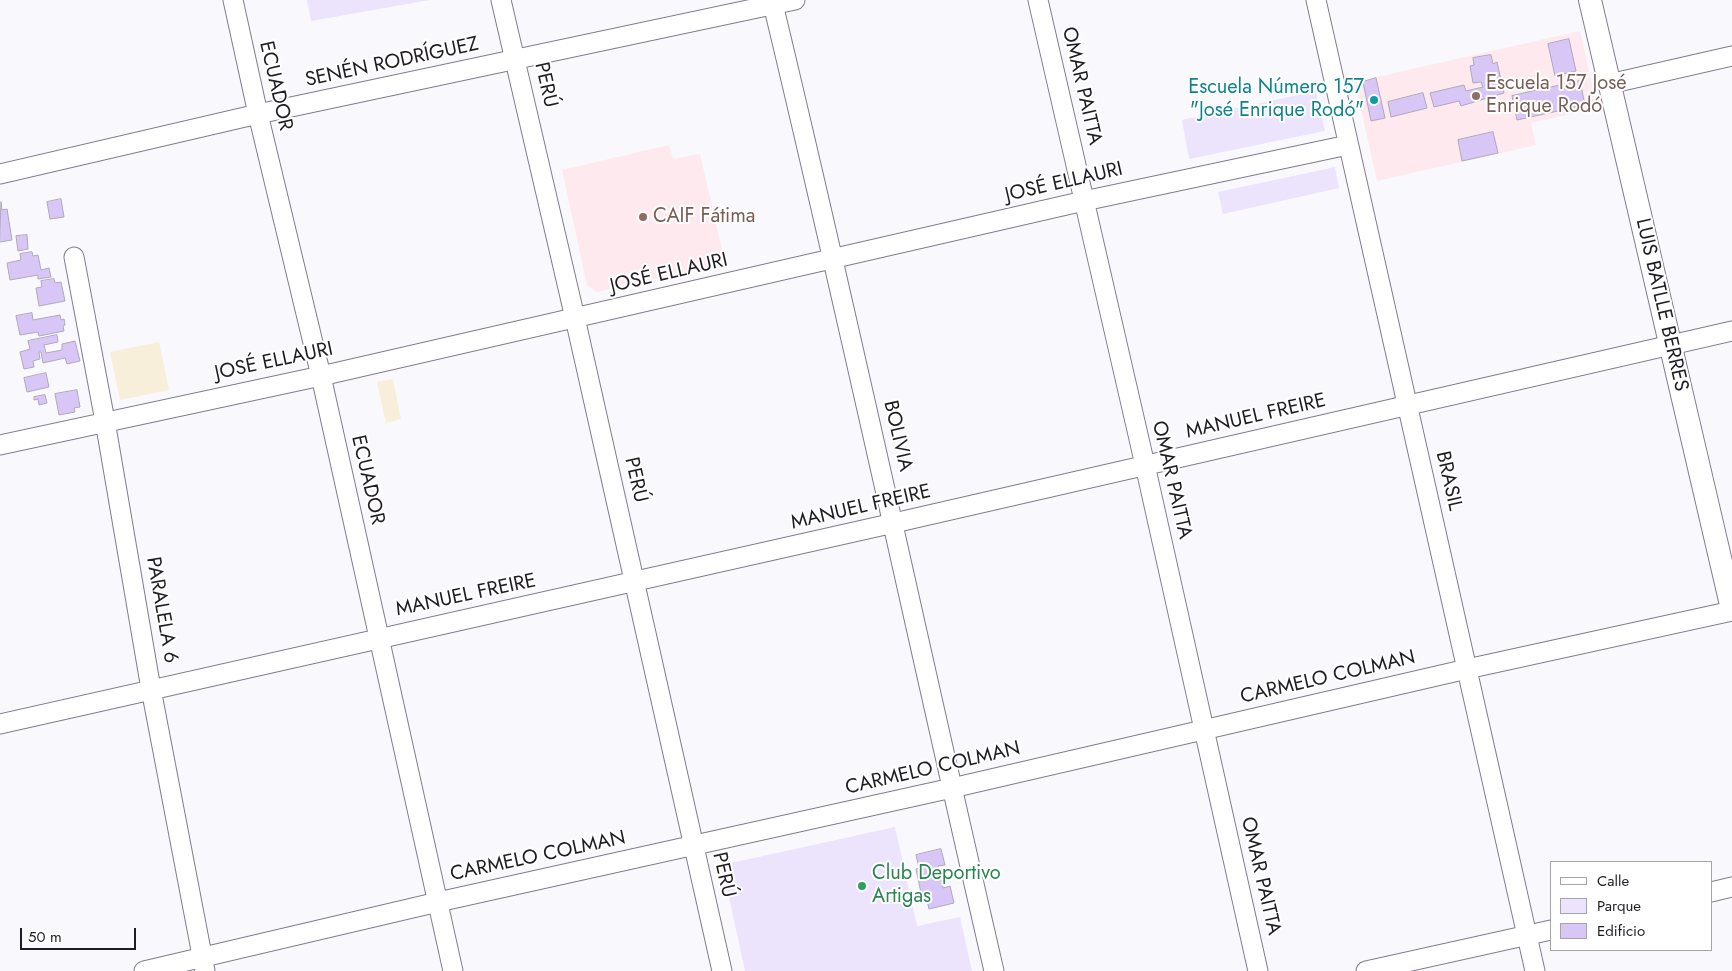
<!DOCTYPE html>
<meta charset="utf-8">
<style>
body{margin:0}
#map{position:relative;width:1732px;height:971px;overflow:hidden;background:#f9f8fc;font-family:Jost,sans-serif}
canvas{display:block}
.legend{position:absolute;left:1550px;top:861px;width:162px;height:90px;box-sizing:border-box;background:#fff;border:1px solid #a5a4a7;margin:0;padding:6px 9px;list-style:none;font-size:15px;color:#1f1c24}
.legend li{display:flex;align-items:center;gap:10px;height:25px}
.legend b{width:25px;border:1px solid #a5a4a7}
.scale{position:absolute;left:20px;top:928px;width:116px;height:22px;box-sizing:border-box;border:2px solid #1f1c24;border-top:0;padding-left:6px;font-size:15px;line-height:18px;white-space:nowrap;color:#1f1c24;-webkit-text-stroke:4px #fff;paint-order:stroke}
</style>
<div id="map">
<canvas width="1732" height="971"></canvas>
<ul class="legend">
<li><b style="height:6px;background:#fff"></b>Calle</li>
<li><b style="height:14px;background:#ece4fc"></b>Parque</li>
<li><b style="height:14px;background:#d8c7f6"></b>Edificio</li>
</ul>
<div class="scale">50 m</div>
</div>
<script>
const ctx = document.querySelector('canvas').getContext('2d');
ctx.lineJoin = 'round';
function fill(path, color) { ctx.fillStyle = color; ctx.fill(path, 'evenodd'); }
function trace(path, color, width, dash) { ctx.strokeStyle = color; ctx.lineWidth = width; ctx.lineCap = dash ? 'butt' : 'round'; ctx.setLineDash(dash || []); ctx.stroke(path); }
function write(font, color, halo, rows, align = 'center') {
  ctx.font = font + ' Jost,sans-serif'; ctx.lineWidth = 4; ctx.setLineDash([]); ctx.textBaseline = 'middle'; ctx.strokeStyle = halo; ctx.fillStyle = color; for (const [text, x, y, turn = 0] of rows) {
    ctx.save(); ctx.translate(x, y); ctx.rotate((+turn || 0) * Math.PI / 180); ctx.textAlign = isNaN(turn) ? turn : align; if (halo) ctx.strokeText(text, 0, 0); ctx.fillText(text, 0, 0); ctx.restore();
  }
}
fill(new Path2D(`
 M159 342 169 390 120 400 110 352Z
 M393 379 401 419 386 423 377 382Z`), '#f7efd9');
fill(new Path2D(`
 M1580 31 1597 108 1531 123 1536 145 1377 181 1355 82Z
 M669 145 673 159 700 154 725 263 597 292 587 285 562 170Z`), '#fee9ee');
fill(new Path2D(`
 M307 0H430L311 21Z
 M1316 91 1325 131 1189 159 1182 120Z
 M1335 167 1339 188 1223 214 1218 192Z
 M895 827 917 926 960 917 972 971H745L722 865Z`), '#ece4fc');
const building = new Path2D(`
 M1569 39 1576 71 1555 76 1548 44Z
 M1491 55 1493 64 1497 62 1504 93 1461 106 1459 101 1434 107 1430 93 1464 85 1466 91 1483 87 1481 82 1473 83 1470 66 1474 65 1473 58Z
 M1376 78 1385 118 1371 121 1363 82Z
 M1580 81 1585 105 1517 120 1512 96Z
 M1423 93 1427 108 1391 117 1388 102Z
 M1493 132 1498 153 1462 161 1458 140Z
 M61 199 64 217 50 219 47 202Z
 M1 202 2 210 7 209 12 240 0 242Z
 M27 235 28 249 18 251 16 236Z
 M32 252 33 256 38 255 41 270 49 268 51 277 38 279V275L10 280 7 263 21 260 20 254Z
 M54 279 55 283 61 282 65 301 39 306 36 288 42 287 41 281Z
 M32 313 33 320 60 315 61 320 64 319 65 325 63 326 64 331 39 336 38 332 20 335 16 316Z
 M57 335 58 342 44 345 46 353 62 350V344L75 341 80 361 67 364 65 358 43 363 41 352H39L40 359 33 361 34 367 24 369 20 352 30 349 28 341Z
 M46 373 49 387 27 392 24 378Z
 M77 390 80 407 74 408 75 412 59 415 55 394Z
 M45 395 47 403 39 405 38 399 34 400V397Z
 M941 849 945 865 938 866 943 888 950 886 954 903 929 909 925 892 921 893 916 869 919 868 916 855Z`);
fill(building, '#d8c7f6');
trace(building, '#afa8bc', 1);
const minor = new Path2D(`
 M233 0 258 114 321 376 453 971
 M501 0 575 318 722 971
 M772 0C850 323 919 647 994 971
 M1038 0 1145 465 1258 971
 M1316 0 1535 971
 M1609 84 1732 56
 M0 174 258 114 795 0
 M74 257 105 421 151 689 205 971
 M0 445 321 376 1084 201 1348 145
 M0 724 894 523 1732 331
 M1711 892 1732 887
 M144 971 438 902 952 788 1467 669 1732 611
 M1366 971 1551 930`);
const tertiary = new Path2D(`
 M1590 0 1732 609`);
trace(minor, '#827c8e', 21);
trace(tertiary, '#827c8e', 24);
trace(minor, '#fff', 19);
trace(tertiary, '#fff', 22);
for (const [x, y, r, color] of [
 [1476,96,5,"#8d6e63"],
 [1374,100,5,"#0f9aa8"],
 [643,217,5,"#8d6e63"],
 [862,886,5,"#2e9e5b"]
]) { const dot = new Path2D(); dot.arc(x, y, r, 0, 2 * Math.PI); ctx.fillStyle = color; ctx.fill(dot); trace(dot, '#fff', 2); }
write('20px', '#1f1c24', '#fff', [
 ["SENÉN RODRÍGUEZ",392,63,-12],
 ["PERÚ",545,85,77],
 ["ECUADOR",275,86,77],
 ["OMAR PAITTA",1081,86,77],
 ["JOSÉ ELLAURI",1064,183,-13],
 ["JOSÉ ELLAURI",669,274,-13],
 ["LUIS BATLLE BERRES",1661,305,77],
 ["JOSÉ ELLAURI",274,362,-12],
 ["MANUEL FREIRE",1256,417,-13],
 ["BOLIVIA",897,436,77],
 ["ECUADOR",367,480,77],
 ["PERÚ",635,480,77],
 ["OMAR PAITTA",1171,480,77],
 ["BRASIL",1448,481,77],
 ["MANUEL FREIRE",861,508,-13],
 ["MANUEL FREIRE",466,596,-12],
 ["PARALELA 6",161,610,80],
 ["CARMELO COLMAN",1328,678,-13],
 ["CARMELO COLMAN",933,769,-13],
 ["CARMELO COLMAN",538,857,-12],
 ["PERÚ",723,875,77],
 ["OMAR PAITTA",1260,876,77]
]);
write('20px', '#785e54', '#fff', [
 ["Escuela 157 José",1486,84],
 ["Enrique Rodó",1486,107],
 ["CAIF Fátima",653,217]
], 'left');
write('20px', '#0d838f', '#fff', [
 ["Escuela Número 157",1364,88],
 ["\"José Enrique Rodó\"",1364,111]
], 'right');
write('20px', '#27864d', '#fff', [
 ["Club Deportivo",872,874],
 ["Artigas",872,897]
], 'left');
</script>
